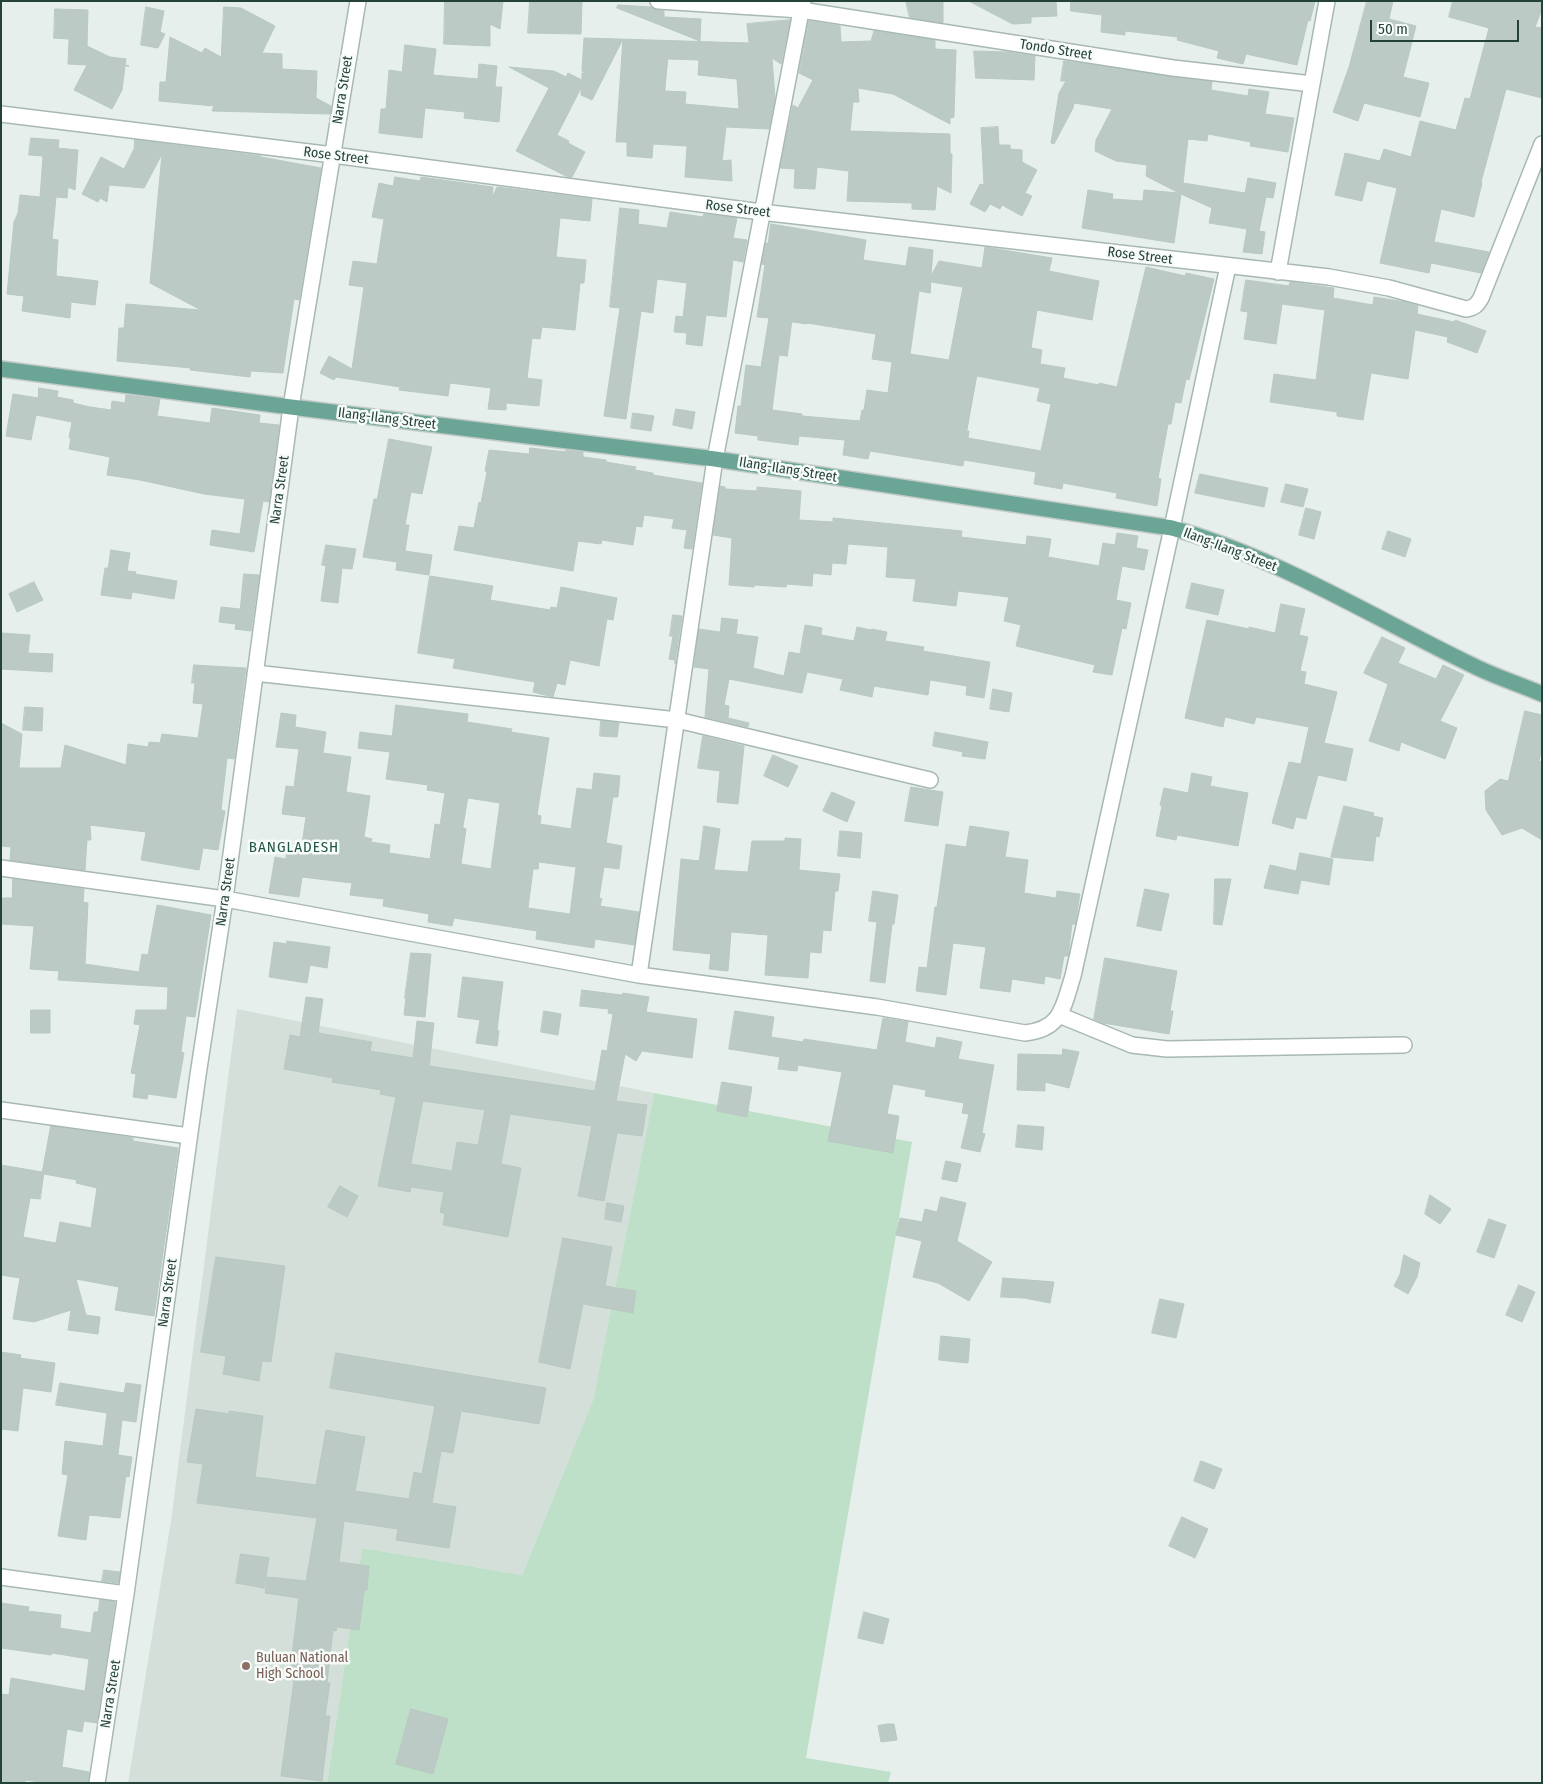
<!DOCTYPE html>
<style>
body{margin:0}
#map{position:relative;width:1543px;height:1784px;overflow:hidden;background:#e6efeb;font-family:"Fira Sans Condensed",sans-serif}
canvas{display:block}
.frame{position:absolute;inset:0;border:2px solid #24423a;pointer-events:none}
.scale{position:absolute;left:1370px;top:20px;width:149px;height:22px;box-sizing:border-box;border:2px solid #24423a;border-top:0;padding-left:6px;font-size:15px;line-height:18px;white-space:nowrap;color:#24423a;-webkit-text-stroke:4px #f7fbf9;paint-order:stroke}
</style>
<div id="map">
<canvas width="1543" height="1784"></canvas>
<div class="frame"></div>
<div class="scale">50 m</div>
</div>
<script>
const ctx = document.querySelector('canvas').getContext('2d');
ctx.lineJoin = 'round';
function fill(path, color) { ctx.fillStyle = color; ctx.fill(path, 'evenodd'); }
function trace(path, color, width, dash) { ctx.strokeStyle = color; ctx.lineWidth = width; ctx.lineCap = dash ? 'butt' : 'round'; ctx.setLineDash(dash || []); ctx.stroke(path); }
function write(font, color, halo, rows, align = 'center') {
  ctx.font = font + ' "Fira Sans Condensed",sans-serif'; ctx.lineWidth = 5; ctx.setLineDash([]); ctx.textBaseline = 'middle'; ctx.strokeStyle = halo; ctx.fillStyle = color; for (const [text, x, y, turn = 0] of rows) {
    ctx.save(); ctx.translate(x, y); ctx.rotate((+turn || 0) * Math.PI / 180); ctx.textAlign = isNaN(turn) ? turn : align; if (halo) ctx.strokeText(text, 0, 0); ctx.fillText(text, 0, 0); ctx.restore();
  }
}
fill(new Path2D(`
 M237 1009 654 1093 593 1400 522 1575 362 1548 327 1783H128L171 1521Z`), '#d4dfda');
fill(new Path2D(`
 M654 1093 912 1142 806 1758 891 1772 888 1783H327L362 1548 522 1575 593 1400Z`), '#bfe0c8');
const building = new Path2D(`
 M445 1H503L500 29 490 24V46L444 44Z
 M530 1H582L581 34 528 33Z
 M906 1H943V23L910 18Z
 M969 1H1056L1057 16 1031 17V23L1013 24Z
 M1071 1H1315L1310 21 1308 20 1297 65 1246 54 1243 64 1217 58 1219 51 1177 40 1178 37 1125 31V35L1101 32 1102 15 1071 11Z
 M1367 1H1393L1389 19 1416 26 1403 77 1429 83 1420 117 1364 103 1358 121 1333 112 1349 67Z
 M1453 1H1542V9L1535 27 1542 28V98L1506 89 1481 182 1482 183 1474 217 1441 209 1434 242 1489 252 1481 273 1431 263 1429 273 1380 263 1397 188 1367 181 1362 201 1335 195 1345 153 1380 161 1384 149 1411 157 1420 121 1456 130 1465 98 1470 99 1489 28 1449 17Z
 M618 5 651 7 657 10 664 11V17L701 19 700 41 617 8Z
 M146 7 164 11 160 32 165 34 158 48 141 45Z
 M224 7 241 8 275 26 262 53 282 54V69L317 71 316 98 331 106 330 114 212 111 214 106 159 101 160 82H166L170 37 202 53 205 48 221 57Z
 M55 9 88 10 87 46 110 57 126 59 125 65 129 66H125L122 90 112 109 74 90 87 65 68 64 69 39 54 38Z
 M790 20 781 64 772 58 775 98 769 129 726 127 722 161 731 160 732 181 685 177 687 146 653 144 652 158 627 156V142H616L623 39 592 100 581 95V88L557 135 569 141 568 143 585 152 572 177H568L516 151 549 88 509 67 554 71 566 77 568 73 582 80V73H586L582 71 584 38 749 43 747 24ZM668 59 699 60 698 75 737 79 739 109 685 104 686 92 665 91Z
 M809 21 840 26 841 42 871 41 874 31 935 40V49L956 50 954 117 950 118V124L893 94 858 88 859 102H853L850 131 950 134V154H952L951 193 937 186 935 210 912 209V203L847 201 849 171 817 167 815 189 794 188 795 169 780 168 793 105 798 108 813 80 799 73Z
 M405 45 436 49 433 75 478 79 479 64 497 66 495 87H502L499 122 464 118 465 112 425 108 422 138 379 133 381 109H386L389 70 402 72Z
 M974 51 1007 52 1035 56 1034 80 976 78Z
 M1064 61 1212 82 1211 90 1248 96 1249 89 1269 92 1265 114 1294 118 1288 152 1250 146 1251 142 1208 134 1207 141 1188 139 1183 183 1245 193 1248 178 1276 183 1273 198 1266 197 1259 231 1265 232 1262 254 1243 252 1247 229 1209 223 1212 208 1181 194 1174 243 1082 228 1088 190 1113 194 1112 199 1143 201 1144 190 1179 193 1146 176 1147 165 1116 161 1095 151 1096 140 1112 109 1074 103 1073 108 1054 144 1051 143 1059 93 1066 81H1061Z
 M998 127 999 145H1010V149L1022 150V162L1037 170 1025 193 1032 196 1022 216 1002 205 1000 209 990 204 985 212 970 204 980 184 984 185 981 128Z
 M31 138 59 140 58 148 78 150 75 190 68 187 67 198 56 197 52 239 58 240 56 276 98 281 95 305 71 302 70 318 22 311 24 296 7 294 14 222 18 213 20 195 40 197 43 156 29 155Z
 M135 140 261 156V157L321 168 299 300 294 299 283 373 251 371 250 377 190 370 191 368 117 361 119 328H124L126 304 201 310 150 283 162 154 144 188 109 185 107 202 100 198 98 202 82 194 101 157 124 169 134 149Z
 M395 177 420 181 421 177 493 187 492 198 497 187 592 199 590 221 560 218 556 257 586 260 584 283H580L575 330 542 327 540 339 532 338 527 378 542 380 539 406 506 403V410L488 409 491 388 450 383 448 396 399 390 400 387 336 377 334 380 320 373 329 356 352 369 364 287 349 285 353 261 377 264 384 219 372 217 379 183 393 186Z
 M620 208 639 210 638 224 667 228 670 212 703 217 704 214 737 218 733 238 747 240 743 262 733 260 726 317 706 315 702 346 686 344 687 333 674 332 676 316 683 317 687 283 657 279 653 313 641 311 626 419 604 416 620 308 610 307Z
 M771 224 866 240 863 260 906 266 909 247 933 250 931 276 939 261 982 268 985 247 1052 258 1049 271 1099 281 1092 320 1037 310 1031 348 1042 350 1040 364 1065 368 1063 378 1099 385V383L1117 387 1146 267 1185 276 1186 273 1214 279 1189 380 1186 379 1181 403 1175 402 1171 424H1168L1158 478 1161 479 1157 506 1116 498 1117 493 1063 483 1062 489 1034 484 1036 472 964 460 963 466 870 451 868 459 843 455 845 440 799 436 798 445 758 440V436L735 433 738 406H741L746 365 761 367 769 318 757 317 765 265 762 264 766 243H768ZM931 282 963 287 949 360 910 354 919 291 930 293ZM792 322 807 324V323L876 334 872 359 892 362 888 393 867 390 864 410H862L860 421 802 416V414L772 410 779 355 787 356ZM977 376 1040 388 1037 401 1051 404 1041 451 968 438 969 431H967Z
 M1246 280 1289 286 1290 282 1334 288 1333 298 1373 305 1374 297 1405 302 1418 306 1417 314 1454 322 1455 320 1486 331 1477 353 1447 342 1448 337 1415 330 1408 379 1371 373 1363 420 1337 416V412L1270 402 1274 374 1316 380 1325 310 1282 304 1276 344 1244 339 1248 312 1241 311Z
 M39 388 58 391 57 397 73 400V403L90 407 111 410 112 401 125 403 126 395 160 399 157 416 210 423 212 408 260 415 259 423 279 425 269 502 263 501 254 552 210 545 212 530 240 534 245 499 204 494 140 480 107 475 110 457 69 449 71 438H69L72 422 36 415 31 440 6 436 13 394 38 398Z
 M676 409 695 412 692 429 673 425Z
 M633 413 654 416 651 431 631 428Z
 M389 439 432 447 422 494 411 492 405 525H409L405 551 432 555 429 575 396 570 397 562 363 557 374 499H377Z
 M530 448 566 452V450L583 452V457L606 460V462L636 467 635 470 653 473V475L702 483 692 549 684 548 687 530 672 528 674 519 644 515 642 527 636 526 633 545 602 540 601 544 578 541 573 571 454 550 459 526 474 528 479 502 481 503 487 472 485 471 489 450 529 454Z
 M1200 474 1268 488 1264 507 1195 493Z
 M1286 484 1308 489 1303 507 1281 502Z
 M720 486 725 487V489L757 491V487L801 491 799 520 833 522V518L962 531 961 537 1026 545 1027 536 1051 539 1048 557 1099 566 1103 543 1115 545 1117 533 1138 536 1136 548 1148 550 1144 570 1122 566 1116 600 1131 603 1126 629 1122 628 1112 675 1093 672 1095 665 1016 646 1021 625 1004 621 1009 597 958 591 956 606 913 601 916 579 886 577 888 547 848 544 846 564 832 563 831 575 813 573 812 586 787 584 786 587 754 585V587L729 585 732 538 713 535Z
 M1306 508 1321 512 1314 539 1299 535Z
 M1388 531 1411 539 1405 557 1382 549Z
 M326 545 356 549 352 569 342 568 338 603 321 601 326 566 322 565Z
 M111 550 130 553 127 571 136 572 135 574 177 581 174 599 132 592 131 599 101 595 105 568H108Z
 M244 574 259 575 251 631 235 629 236 624 219 622 221 607 240 609Z
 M430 576 493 586 490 600 550 610 551 607 557 608 561 587 617 598 613 620 607 619 599 666 570 660 565 685 557 683 553 697 533 692 535 682 453 668 455 659 418 653Z
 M34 582 43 600 17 612 9 594Z
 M1192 583 1224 590 1218 615 1186 608Z
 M1281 604 1305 609 1299 635 1308 637 1300 671 1306 672 1304 684 1337 692 1324 743 1353 749 1346 781 1318 775 1306 819 1296 817 1293 829 1272 823 1289 762 1301 764 1309 727 1256 717 1254 724 1225 717 1223 727 1185 718 1207 620 1249 629V627L1275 633Z
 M673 615 682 616 675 664V660L669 659 673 636H670Z
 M722 618 738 620 736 634 758 637 753 668 784 676 789 652 800 654 805 625 822 628 821 635 854 641 857 627 871 630 872 629 887 632 885 641 924 647 923 651 990 662 984 698 966 695 967 686 930 680 928 695 874 686 872 697 840 690 843 679 807 672 802 693 729 679 724 705 729 706 728 718 749 723 748 727 705 717 709 669 694 667 699 629 720 632Z
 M1 633 30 635 28 653 53 654 52 672 1 669Z
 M1382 637 1405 648 1398 663 1436 679 1443 665 1464 675 1440 721 1457 728 1445 759 1401 742 1399 751 1369 741 1388 684 1364 673Z
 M194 665 246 668 234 759 227 758 221 810 225 811 218 850 203 848 199 870 141 860 146 832 90 825 91 840H87L85 870 10 860 11 847 1 846V723L22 734 19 768H61L65 745 126 765 128 744 148 747 149 742 160 743 162 734 198 738 203 704 193 703 195 683H192Z
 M993 689 1012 693 1009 712 990 709Z
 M396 705 468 714 467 722 512 729 511 732 549 738 537 815 541 816 540 824 571 829 577 788 592 790 594 773 620 776 618 797H613L606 843 622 846 619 869 604 867 599 898 602 899 600 906 639 912 634 945 595 939 594 948 555 942 536 939 537 931 454 918 452 926 428 922 429 914 383 906 384 899 350 895 352 883 302 877 299 897 269 893 275 857 286 859 287 849 301 851 306 817 282 814 286 786 294 787 299 749 276 747 281 713 296 715 295 727 326 732 323 753 351 757 346 792 370 796 364 837 372 839 371 842 390 845 389 853 430 859 435 824 440 825 445 793 427 790 428 785 386 779 390 752 358 748 360 732 392 736ZM468 798 500 803 491 869 461 864 466 829 463 828ZM539 862 576 867 570 914 528 908 533 869H538Z
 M25 707 43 708 42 731 23 730Z
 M1525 711 1542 715V748L1539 761 1542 762V840L1522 828 1502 835 1486 810 1485 791 1500 779 1508 781Z
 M601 721 619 723 617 737 600 736Z
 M935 732 988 742 985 759 962 756 963 752 933 746Z
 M703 736 744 746 738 804 717 802 720 771 698 768Z
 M773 755 798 766 788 787 764 776Z
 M1192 773 1212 777 1210 786 1248 793 1238 846 1177 835 1176 840 1156 836 1162 806 1160 805 1164 788 1188 793Z
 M911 787 943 792 938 826 905 821Z
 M832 792 855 802 847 822 823 811Z
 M1344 806 1374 813 1373 816 1383 818 1379 837 1376 836 1373 861 1331 857Z
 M704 826 720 829 714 870 748 872 752 841H785V838L801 839 799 870 840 874 838 891H835L831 931 823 930 821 953 810 952 808 978 765 975 768 935 731 932 728 971 709 969 711 954 673 950 681 859 699 861Z
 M970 826 1009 832 1005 857 1028 860 1024 893 1056 898 1057 891 1080 894 1075 924H1072L1068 956H1064L1060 979 1045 976 1044 984 1012 979 1010 992 980 988 986 947 953 943 946 995 916 991 919 967 927 968 935 907H937L946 844 966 847Z
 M840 831 862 833 860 858 838 856Z
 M1300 853 1333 859 1329 885 1301 880 1298 894 1264 888 1270 865 1296 871Z
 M13 879 84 889 83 902 88 903 85 964 139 972 142 954 148 955 157 905 211 915 195 1017 186 1016 181 1052 184 1053 176 1098 148 1094 147 1099 133 1097 136 1074 131 1073 140 1025 134 1024 136 1010H167L168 987 58 980 59 971 30 969 34 926 1 924V898H12Z
 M1215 879H1231L1222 925 1214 924Z
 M1145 889 1169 894 1161 931 1137 926Z
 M873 891 898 895 894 924H892L885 983 870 981 877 922 869 921Z
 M287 941 330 947 327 968 310 965 307 983 269 977 274 942 287 944Z
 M411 953 431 954 425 1017 404 1015 406 998H405Z
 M1105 958 1177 971 1170 1011H1173L1169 1034 1103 1023 1094 1019Z
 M463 977 503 982 497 1030 499 1031 497 1046 476 1043 480 1020 458 1017Z
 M582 990 622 995 623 993 649 997 646 1012 697 1019 692 1058 642 1051 636 1061 625 1054 616 1101 647 1105 642 1136 617 1133 604 1201 578 1196 592 1126 510 1114 501 1164 521 1168 508 1237 443 1225 445 1214 440 1212 444 1192 411 1187 410 1192 378 1186 396 1097 380 1094 381 1090 332 1082 333 1078 284 1069 290 1035 300 1037 306 997 323 999 318 1033 372 1042 370 1051 413 1058 417 1021 434 1023 429 1066 595 1091 602 1050 607 1051 613 1014 608 1013 609 1009 580 1006ZM423 1101 485 1110 478 1145 457 1142 452 1171 411 1164Z
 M31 1010H50V1033H31Z
 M544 1011 561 1014 558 1035 541 1032Z
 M735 1011 774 1017 771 1037 803 1042 804 1039 877 1050 883 1018 908 1022 905 1042 935 1048 937 1037 962 1042 958 1059 994 1065 982 1133 985 1134 980 1152 961 1148 969 1114 962 1113 964 1103 925 1096 926 1090 893 1084 887 1114 899 1116 893 1153 828 1141 842 1072 798 1065 797 1071 778 1069 780 1057 729 1049Z
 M1063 1049 1079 1052 1069 1088 1045 1082V1091L1017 1090 1018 1054 1062 1055Z
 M722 1082 752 1087 747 1117 717 1111Z
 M1018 1125 1044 1127 1042 1150 1016 1147Z
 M51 1126 133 1138V1141L178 1148 154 1316 115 1310 119 1287 76 1279 86 1315 100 1317 98 1334 68 1330 71 1310 34 1322 13 1319 20 1278 1 1275V1165L42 1172ZM44 1174 77 1180 76 1183 97 1188 91 1228 60 1222 56 1243 23 1237 30 1198 40 1199Z
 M946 1161 961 1164 957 1182 942 1179Z
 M340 1186 358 1196 347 1217 328 1207Z
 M1430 1195 1451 1209 1440 1224 1425 1214Z
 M941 1197 966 1203 957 1241 992 1262 969 1301 938 1283 913 1277 922 1241 896 1235 900 1218 922 1222 925 1209 937 1212Z
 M607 1203 624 1206 621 1222 605 1219Z
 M1489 1219 1506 1225 1494 1258 1477 1252Z
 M563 1238 612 1247 605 1286 636 1291 633 1313 583 1304 570 1369 539 1362Z
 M1404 1255 1420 1263 1417 1277 1408 1294 1394 1286 1400 1274Z
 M216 1257 285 1266 271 1362 262 1361 259 1381 223 1374 226 1356 201 1352Z
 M1003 1278 1054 1282 1050 1303 1024 1298 1001 1297Z
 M1519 1285 1535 1292 1522 1322 1506 1315Z
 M1160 1299 1184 1304 1176 1338 1152 1333Z
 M941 1336 970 1339 968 1363 939 1360Z
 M1 1352 21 1355 20 1358 55 1363 51 1392 23 1388 18 1431 1 1429Z
 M336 1353 546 1388 539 1424 461 1411 453 1453 441 1451 432 1503 456 1507 449 1548 396 1540 398 1529 344 1521 339 1562 369 1566 367 1590H364L359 1630 337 1627 336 1631 333 1630 327 1683H330L325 1716H330L322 1781 281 1776 295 1673 290 1672 299 1598 265 1593 267 1577 306 1581 317 1518 197 1503 203 1464 187 1462 196 1409 229 1414V1411L263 1416 255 1477 316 1485 326 1430 365 1437 355 1491 409 1499 414 1472 422 1474 435 1406 330 1388Z
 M60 1383 124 1393 126 1383 141 1385 136 1422 122 1420 118 1455 132 1457 129 1477 126 1476 120 1518 89 1515 86 1540 58 1536 68 1475 62 1474 65 1441 103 1446 107 1413 56 1405Z
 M1201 1461 1222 1469 1214 1489 1194 1481Z
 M1182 1517 1208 1529 1195 1558 1169 1546Z
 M241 1554 269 1558 264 1588 236 1583Z
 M104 1570 120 1572 118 1583 102 1581Z
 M100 1600 115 1602 97 1723 84 1721 82 1732 67 1729 62 1767 89 1772 88 1783H47L25 1780V1783H1V1694L9 1695 11 1678 85 1691 89 1659 52 1653 51 1655 1 1648V1603L29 1607 28 1611 61 1615 60 1628 91 1633 94 1612H98Z
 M864 1612 889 1619 883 1644 858 1638Z
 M411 1709 448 1719 433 1774 396 1764Z
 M887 1724H894L897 1740 881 1742 878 1726Z`);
fill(building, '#bbcac4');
trace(building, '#b8c9c2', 1);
const minor = new Path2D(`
 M658 1 801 10 1173 68 1312 84
 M1 114 333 155 761 212 1329 277 1389 288 1466 309C1474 308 1477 305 1481 298L1542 144
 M1278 272 1327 1
 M255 673 677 720 930 780
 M1 868 225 899 639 975 877 1007 1025 1033C1062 1029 1063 1007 1073 976L1172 528 1228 266
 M639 975 715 459 803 1
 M1059 1015 1132 1045 1167 1049 1404 1045
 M1 1110 189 1136
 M1 1577 126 1594
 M97 1783 126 1594 198 1075 225 899 291 407 358 1`);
const major = new Path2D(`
 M1 369 291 407 715 459 1172 528C1280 558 1377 620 1478 668 1499 678 1521 685 1542 694`);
trace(minor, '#a8b8b2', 18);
trace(major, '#c2cac8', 18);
trace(minor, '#fff', 15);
trace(major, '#6aa596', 15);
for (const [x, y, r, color] of [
 [246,1666,5,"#8d6e63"]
]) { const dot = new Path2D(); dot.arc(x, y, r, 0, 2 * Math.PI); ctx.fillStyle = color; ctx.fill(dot); trace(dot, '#f7fbf9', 2); }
write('14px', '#24423a', '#f7fbf9', [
 ["Tondo Street",1056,50,9],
 ["Narra Street",343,90,-81],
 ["Rose Street",336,156,7],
 ["Rose Street",738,209,7],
 ["Rose Street",1140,256,7],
 ["Ilang-Ilang Street",387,419,7],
 ["Ilang-Ilang Street",788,470,9],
 ["Narra Street",280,490,-82],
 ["Ilang-Ilang Street",1230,550,21],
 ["Narra Street",226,892,-82],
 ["Narra Street",168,1293,-82],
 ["Narra Street",111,1694,-81]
]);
write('14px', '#785e54', '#f7fbf9', [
 ["Buluan National",256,1658],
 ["High School",256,1674]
], 'left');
ctx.letterSpacing = '1px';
write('15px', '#1f5548', '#f7fbf9', [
 ["BANGLADESH",294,848]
]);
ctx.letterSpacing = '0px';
</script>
